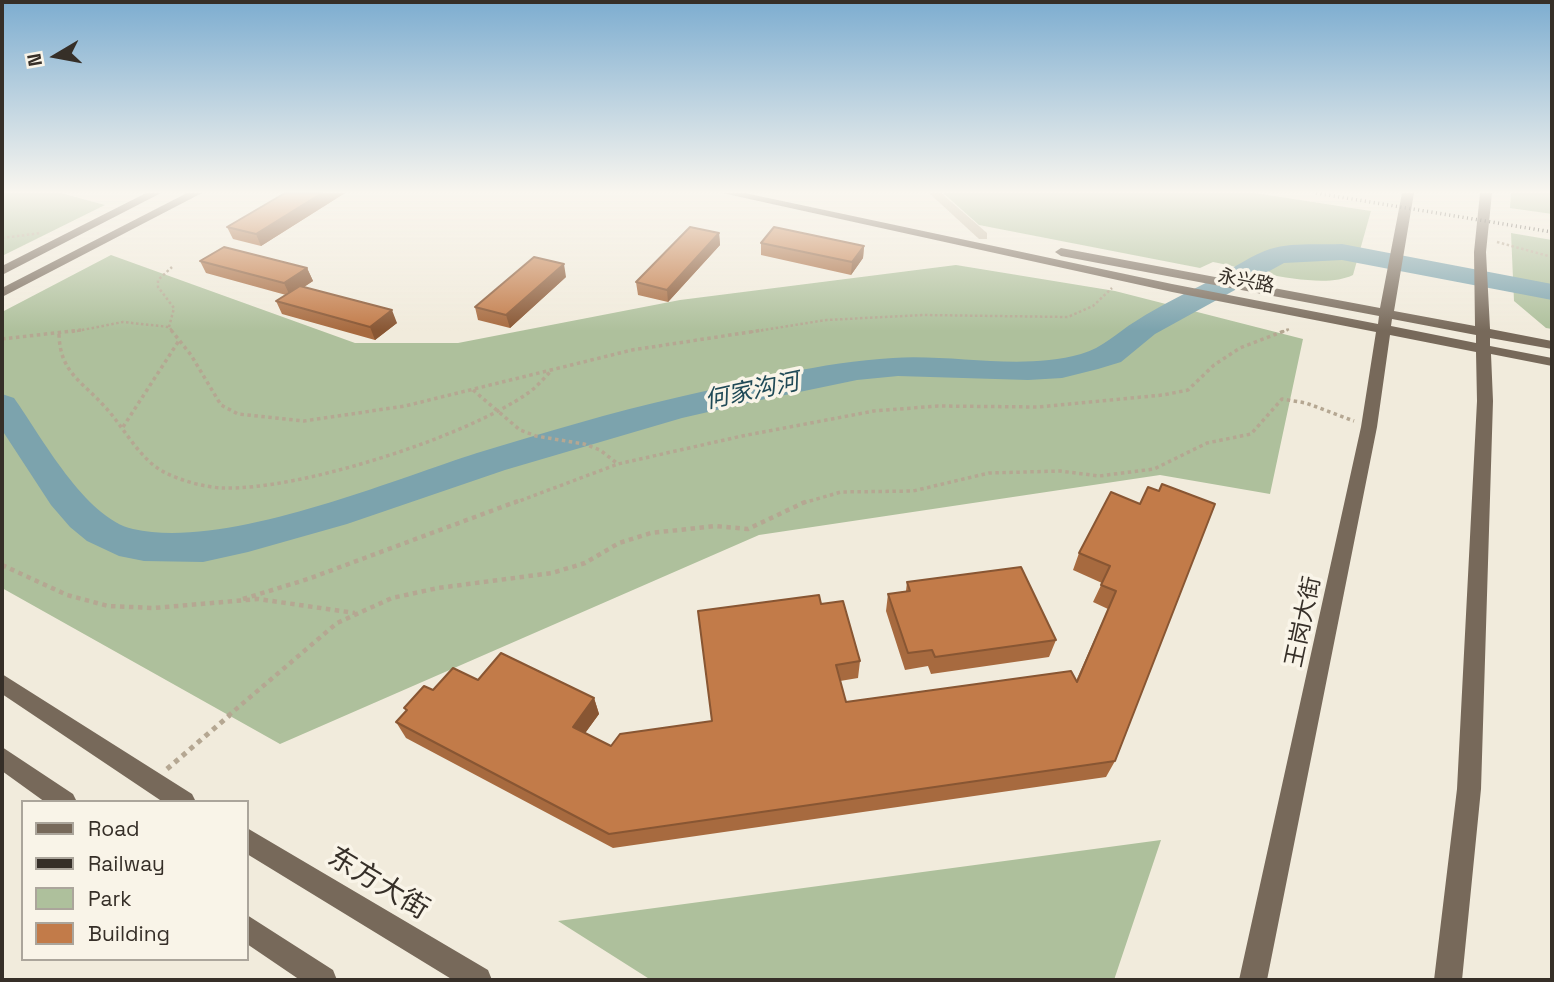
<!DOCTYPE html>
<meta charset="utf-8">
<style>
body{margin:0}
#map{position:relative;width:1554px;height:982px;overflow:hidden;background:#f1ebdc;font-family:"Space Grotesk",sans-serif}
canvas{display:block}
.frame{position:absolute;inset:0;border:4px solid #362f28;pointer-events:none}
.legend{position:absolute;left:21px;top:800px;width:228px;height:161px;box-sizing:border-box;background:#f9f4e8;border:2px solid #aba59b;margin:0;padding:9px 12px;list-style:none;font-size:21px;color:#362f28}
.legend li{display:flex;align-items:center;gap:14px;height:35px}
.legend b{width:35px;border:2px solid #aba59b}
.north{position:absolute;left:21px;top:21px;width:70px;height:70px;-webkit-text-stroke:5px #f9f4e8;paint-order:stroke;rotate:260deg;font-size:19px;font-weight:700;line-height:28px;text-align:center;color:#362f28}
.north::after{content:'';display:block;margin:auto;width:24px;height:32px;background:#362f28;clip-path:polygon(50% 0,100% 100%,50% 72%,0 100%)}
</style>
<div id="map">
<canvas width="1554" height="982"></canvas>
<div class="frame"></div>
<ul class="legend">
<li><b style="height:9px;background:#77695a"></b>Road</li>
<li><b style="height:9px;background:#362f28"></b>Railway</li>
<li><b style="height:19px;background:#aec09c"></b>Park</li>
<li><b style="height:19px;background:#c27b49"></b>Building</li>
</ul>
<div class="north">N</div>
</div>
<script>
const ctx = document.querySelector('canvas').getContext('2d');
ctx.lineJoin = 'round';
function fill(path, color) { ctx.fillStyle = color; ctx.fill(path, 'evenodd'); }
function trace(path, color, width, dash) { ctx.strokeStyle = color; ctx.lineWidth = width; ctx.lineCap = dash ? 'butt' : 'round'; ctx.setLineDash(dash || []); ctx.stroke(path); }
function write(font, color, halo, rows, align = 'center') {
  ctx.font = font + ' "Space Grotesk","Noto Sans SC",sans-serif'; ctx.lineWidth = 7; ctx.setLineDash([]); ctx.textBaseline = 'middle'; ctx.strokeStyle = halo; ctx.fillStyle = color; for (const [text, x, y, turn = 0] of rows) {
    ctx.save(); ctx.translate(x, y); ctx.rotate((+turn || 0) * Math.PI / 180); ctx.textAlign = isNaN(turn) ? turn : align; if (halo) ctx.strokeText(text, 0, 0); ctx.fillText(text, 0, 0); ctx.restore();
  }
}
fill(new Path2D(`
 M2 193H61L105 205 2 256Z
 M943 193H1255L1371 211 1353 275C1321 291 1248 269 1213 262L1200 268 979 225Z
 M1511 193H1552V214L1510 208Z
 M1511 233 1552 240V329L1546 328 1514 301Z
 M111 255 355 343H458L680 300 956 265 1115 291 1303 339 1270 494 1160 475 759 535 280 744 2 588V312Z
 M1161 840 1114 980H651L558 921Z`), '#aec09c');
fill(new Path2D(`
 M1342 244 1552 284V300L1342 260 1284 263 1155 334 1121 362 1098 369 1062 378 1028 380 898 376 857 380 756 401 682 418 505 470 347 524 248 552 203 562 144 561 119 556 87 541 70 527 51 505 2 430V394L14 398C41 436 85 518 133 529 225 550 386 482 477 453 543 433 612 412 679 397 749 381 822 362 893 358 954 354 1021 371 1081 354 1103 348 1116 333 1136 321 1162 304 1191 291 1219 276 1235 267 1252 255 1270 249 1291 242 1320 245 1342 244Z`), '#7ca3ad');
trace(new Path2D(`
 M2 238 41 233
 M1497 242 1552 257
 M169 327 174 308 158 287V280L172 267
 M72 332 123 322 169 327 173 332
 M751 332 826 320 923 315 1068 317 1093 306 1112 288
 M1282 332 1289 329`), '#b5a792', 2.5, [2.5, 2.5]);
trace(new Path2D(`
 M171 330 191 355 221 405 238 414 304 421 405 406 632 350 763 330
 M59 334C60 373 82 381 105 407 124 427 140 461 166 473 182 481 204 487 222 488 298 491 466 437 528 393 537 387 544 378 551 371
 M2 339 81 330
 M473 390 520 430 536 436 584 444 600 450 618 464 742 436 874 411 938 406 1038 407 1163 395 1188 390 1214 365 1240 348 1287 330
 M123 427 180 339
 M514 503 618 464
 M803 503 841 492 913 491 989 473 1060 471 1099 476 1154 469 1207 443 1251 434 1282 399 1306 403 1354 421`), '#b5a792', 3.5, [3.5, 3.5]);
trace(new Path2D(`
 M2 565 67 595 108 606 154 608 258 599 355 613
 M243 599 308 579 518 501
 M228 716 337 623 392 598 438 588 552 573 585 563 619 543 651 533 715 526 748 529 807 501`), '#b5a792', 4.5, [4.5, 4.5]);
trace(new Path2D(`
 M167 769 230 715`), '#b5a792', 5, [5, 5]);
fill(new Path2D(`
 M929 193H941L987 233V239H979Z`), '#c9bda8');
fill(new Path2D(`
 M146 193H161L2 275V266Z
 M187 193H202L2 297V288Z
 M722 193H745L1172 284 1378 324 1379 316 1061 256 1055 252 1061 248 1380 308 1402 193H1414L1394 311 1475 326 1474 252 1480 193H1492L1486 252 1490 329 1552 341V349L1490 338V346L1552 358V366L1491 354 1493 401 1481 789 1462 980H1434L1457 789 1477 401 1476 352 1390 335 1377 427 1267 980H1239L1361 427 1376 332 1172 292ZM1392 319 1476 335V343L1391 326Z
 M2 674 192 794 196 802H163L2 694Z
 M2 747 73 794 77 802H45L2 771Z
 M247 828 488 970 492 980H453L247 854Z
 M247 915 333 970 337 980H300L247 944Z`), '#77695a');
trace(new Path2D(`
 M1316 193 1552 232`), '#362f28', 3.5, [1, 3.5]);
fill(new Path2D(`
 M285 193H345L261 246 233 239 227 227Z
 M719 233 720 245 668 302 638 295 636 282Z
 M761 243 864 246 863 258 851 275 761 255Z
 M200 261 307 268 313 281 304 287 397 323 375 340 282 314 276 301 286 295 206 273Z
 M566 277 510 328 478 320 475 307Z
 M1140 504 1115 761 1106 777 613 848 406 738 396 722 406 711 404 708 433 690 478 680 594 698 599 714 585 733 611 746 712 721 821 604 860 661 858 678 840 681 846 702 1076 681 1108 609 1093 602 1102 583 1073 570 1079 553Z
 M907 582 1056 640 1049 657 931 674 928 666 905 670 886 611 888 594 906 591Z`), '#a76a3f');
fill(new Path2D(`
 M322 193H345L261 246 256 234Z
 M719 233 720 245 668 302 667 290Z
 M864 246 863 258 851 275 852 262Z
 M564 264 566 277 510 328 506 315Z
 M307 268 313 281 290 296 284 283Z
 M392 310 397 323 375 340 370 327Z
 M594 698 599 714 578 743 573 727Z`), '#885633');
const building = new Path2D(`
 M285 193H322L256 234 227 227Z
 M690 227 719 233 667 290 636 282Z
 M774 227 864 246 852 262 761 243Z
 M224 247 307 268 284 283 200 261Z
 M534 257 564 264 506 315 475 307Z
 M300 286 392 310 370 327 276 301Z
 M1162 484 1215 504 1115 761 609 834 396 722 407 710 404 708 424 686 433 690 453 668 478 680 501 653 594 698 573 727 611 746 620 734 712 721 698 611 819 595 821 604 843 601 860 661 836 665 846 702 1071 671 1077 682 1116 591 1101 585 1110 566 1079 553 1111 492 1140 504 1148 487 1159 491Z
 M1021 567 1056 640 935 657 932 650 908 653 888 594 910 591 907 582Z`);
fill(building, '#c27b49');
trace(building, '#885633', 2);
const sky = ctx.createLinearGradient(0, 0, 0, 331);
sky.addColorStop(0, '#7dadd0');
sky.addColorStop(0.58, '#f9f6ef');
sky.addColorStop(1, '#f9f6ef00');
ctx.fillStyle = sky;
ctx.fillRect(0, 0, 1554, 331);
write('19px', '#362f28', '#f9f4e8', [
 ["永兴路",1246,282,11]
]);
write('23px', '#362f28', '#f9f4e8', [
 ["王岗大街",1304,622,-78]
]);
write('italic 24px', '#1f4956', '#f9f4e8', [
 ["何家沟河",752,392,-12]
]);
write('28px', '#362f28', '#f9f4e8', [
 ["东方大街",378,884,31]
]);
</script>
